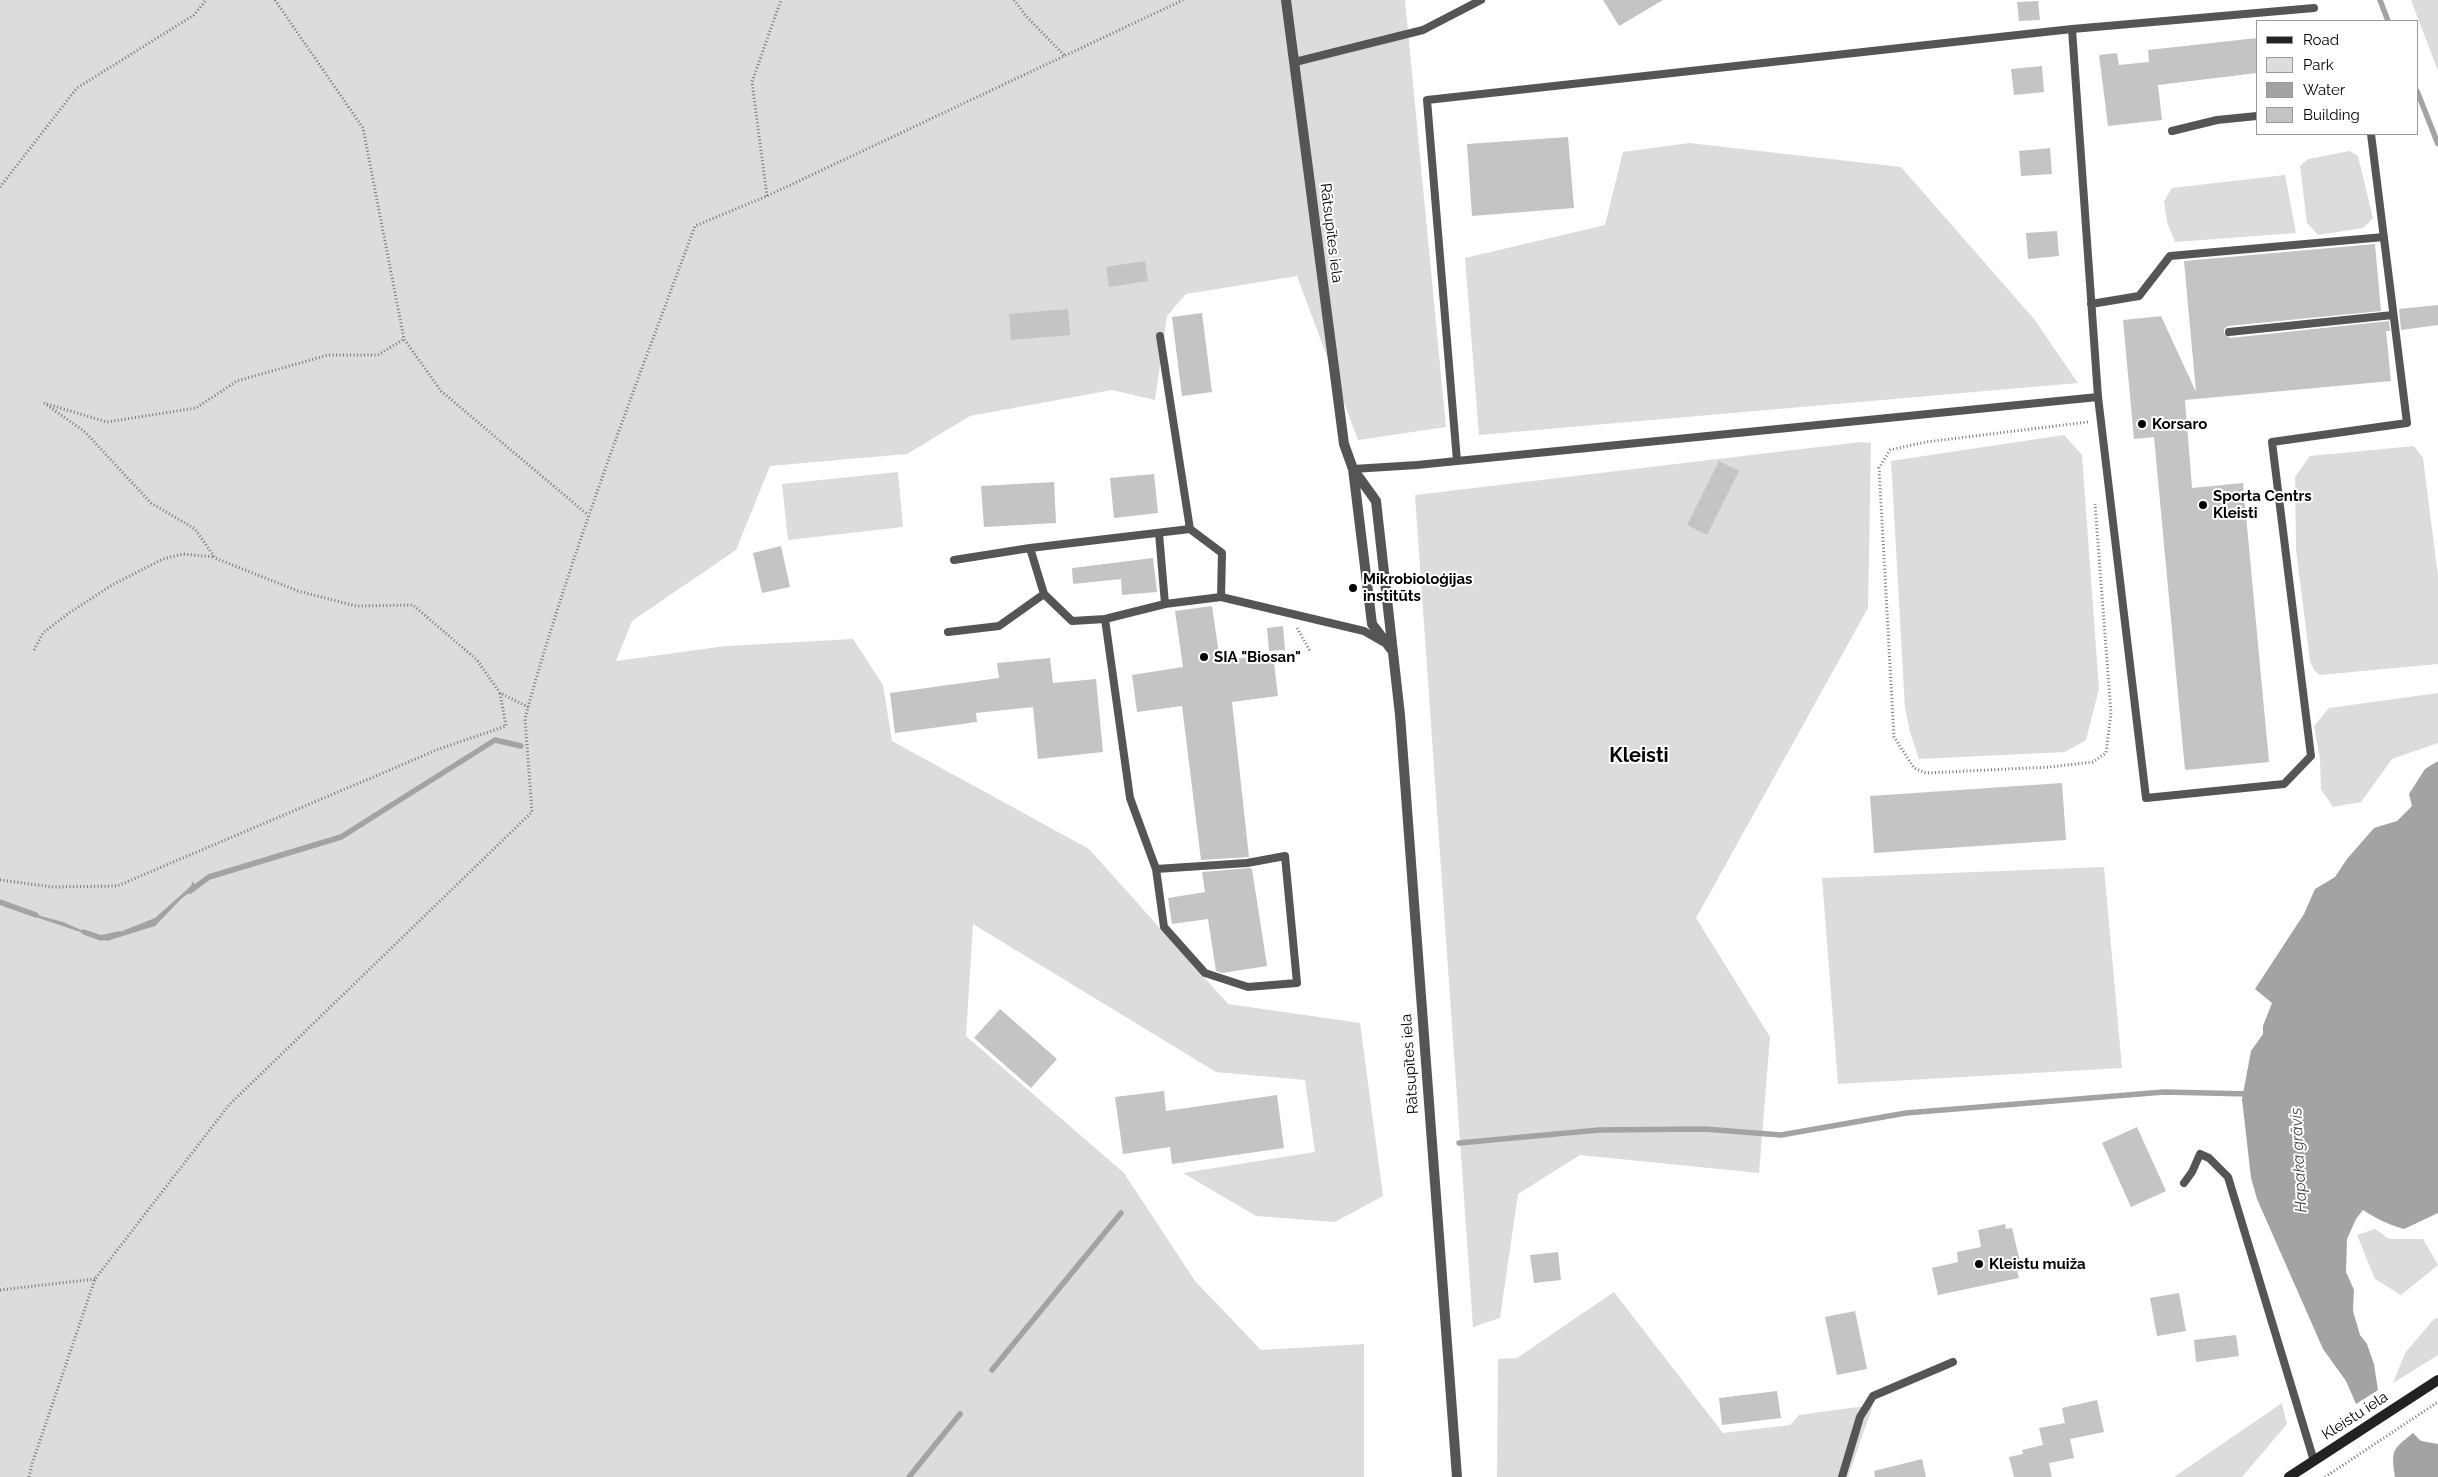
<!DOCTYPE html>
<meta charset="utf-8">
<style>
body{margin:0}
#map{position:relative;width:2438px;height:1477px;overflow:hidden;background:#fff;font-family:Raleway,sans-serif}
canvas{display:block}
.legend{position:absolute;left:2256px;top:20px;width:162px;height:115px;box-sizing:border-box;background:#fff;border:1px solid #999;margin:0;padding:6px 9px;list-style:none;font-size:15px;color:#000}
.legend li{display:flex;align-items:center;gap:10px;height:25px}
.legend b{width:25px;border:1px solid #999}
</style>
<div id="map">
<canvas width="2438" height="1477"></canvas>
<ul class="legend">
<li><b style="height:6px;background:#222"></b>Road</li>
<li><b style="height:14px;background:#dcdcdc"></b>Park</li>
<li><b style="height:14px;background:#a3a3a3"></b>Water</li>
<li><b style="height:14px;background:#c4c4c4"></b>Building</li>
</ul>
</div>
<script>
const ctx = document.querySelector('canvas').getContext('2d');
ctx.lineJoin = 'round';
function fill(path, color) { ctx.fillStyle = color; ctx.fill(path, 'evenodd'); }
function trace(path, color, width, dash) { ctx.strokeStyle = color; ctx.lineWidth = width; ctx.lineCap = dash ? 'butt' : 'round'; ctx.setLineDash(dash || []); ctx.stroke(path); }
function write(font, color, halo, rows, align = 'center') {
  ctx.font = font + ' Raleway,sans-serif'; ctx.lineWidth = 4; ctx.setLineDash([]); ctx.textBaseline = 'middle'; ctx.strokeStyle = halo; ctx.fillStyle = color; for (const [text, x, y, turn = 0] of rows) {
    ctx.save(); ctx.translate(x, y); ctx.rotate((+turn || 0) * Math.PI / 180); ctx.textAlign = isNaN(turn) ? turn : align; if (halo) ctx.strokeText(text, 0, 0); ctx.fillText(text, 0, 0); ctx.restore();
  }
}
fill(new Path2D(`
 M0 0H1405L1446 427 1358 440 1297 276 1186 294 1167 316 1155 400 1112 390 970 416 907 454 770 466 736 550 632 621 616 661 726 646 853 639 883 685 892 741 1089 849 1228 1004 1360 1023 1383 1196 1335 1222 1256 1216 1183 1173 1315 1152 1305 1080 1216 1072 973 924 966 1036 1124 1173 1195 1281 1261 1350 1364 1344V1477H0Z
 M2411 0H2438V71Z
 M1689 143 1901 167 2034 319 2078 383 1479 435 1465 258 1605 225 1623 152Z
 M2350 151 2358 156 2373 218 2363 228 2318 235 2307 223 2300 166 2308 159Z
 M2285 175 2296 233 2175 242 2167 222 2164 201 2172 188Z
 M2064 435 2082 455 2099 689 2086 740 2065 752 1919 759 1910 732 1905 708 1891 461Z
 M1861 442 1871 443 1868 608 1696 918 1770 1037 1759 1173 1580 1155 1518 1194 1500 1318 1473 1327 1415 495Z
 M2414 446 2423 458 2438 576V664L2320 675 2314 670 2310 661 2296 550 2295 477 2310 456Z
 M898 472 903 527 788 540 782 484Z
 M2438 693V743L2392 759 2361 802 2333 807 2321 789 2320 759 2314 726 2329 708Z
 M2104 867 2122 1068 1838 1084 1822 878Z
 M2375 1229 2389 1239H2423L2438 1265 2401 1295 2375 1279 2357 1235Z
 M1614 1292 1723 1433 1790 1425 1799 1415 1873 1405 1848 1477H1497L1498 1359 1517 1358Z
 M2438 1318V1355L2393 1383 2405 1353 2434 1319Z
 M2282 1403 2287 1424 2242 1477H2174Z`), '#dcdcdc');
fill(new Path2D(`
 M2438 761V1213L2404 1229C2389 1225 2375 1218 2363 1210L2356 1219 2347 1239 2346 1272 2354 1290 2353 1311 2360 1335 2367 1344 2374 1364 2378 1390 2356 1404 2346 1381 2323 1349 2257 1199 2251 1178 2242 1099 2251 1051 2263 1034V1026L2272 1003 2255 989 2304 914 2315 889 2335 877 2347 859 2374 828 2397 821 2412 806 2409 794 2425 769Z
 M193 881 196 888 182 898 155 926 107 941 0 905 63 922 102 939 155 918 191 886Z
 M2413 1433 2421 1441 2438 1444V1477H2395C2391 1450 2392 1450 2413 1433Z`), '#a3a3a3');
trace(new Path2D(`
 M2380 0 2388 21
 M2417 91 2438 144
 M190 891 209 877 341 837 495 740 521 746
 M0 902 36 915
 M84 932 101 938 119 934
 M1459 1143 1599 1130 1704 1129 1781 1135 1906 1113 2164 1092 2250 1094
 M992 1370 1121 1213
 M909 1477 960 1414`), '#a3a3a3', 5.5);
fill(new Path2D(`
 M1603 0H1663L1619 26Z
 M2038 1 2040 20 2019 21 2017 2Z
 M2257 38V73L2158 85 2162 120 2108 126 2099 55 2117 53 2119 65 2149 62 2148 50Z
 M2042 66 2044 92 2014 95 2011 69Z
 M1568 137 1574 208 1472 216 1467 144Z
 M2050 148 2052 174 2021 176 2019 151Z
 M2057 231 2059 256 2028 259 2026 233Z
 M2375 244 2381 311 2228 326 2224 329V333L2230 338 2389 321 2390 331H2386L2391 381 2185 400 2192 488 2243 483 2269 762 2185 770 2154 437 2134 439 2123 320 2161 316 2196 392 2184 261Z
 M1145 261 1148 281 1109 287 1106 267Z
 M2438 305V325L2401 330 2399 309Z
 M1068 309 1070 335 1011 340 1009 314Z
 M1202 313 1212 392 1182 396 1172 317Z
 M1719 461 1739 471 1707 535 1687 525Z
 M1154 474 1158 513 1114 518 1110 478Z
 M1054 482 1056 523 984 527 981 486Z
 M781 546 790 587 762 593 753 553Z
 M1153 558 1157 592 1122 595 1121 579 1073 584 1072 568Z
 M1212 606 1220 661 1273 654 1278 696 1232 702 1249 857 1201 860 1182 706 1137 712 1132 675 1183 667 1175 611Z
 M1283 626 1285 650 1269 651 1267 628Z
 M1050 658 1053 683 1096 679 1103 752 1038 759 1033 707 976 713 977 722 895 733 890 693 999 678 997 663Z
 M2062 783 2066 840 1874 853 1870 796Z
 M1250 868 1252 869 1267 966 1222 973 1216 971 1208 919 1172 924 1168 898 1205 892 1202 872Z
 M1000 1009 1057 1059 1031 1088 974 1038Z
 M1164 1091 1166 1111 1277 1095 1284 1148 1172 1164 1170 1147 1123 1154 1115 1097Z
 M2137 1127 2166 1191 2131 1207 2102 1143Z
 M2005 1224 2006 1229 2012 1228 2022 1270 2017 1271 2019 1278 1938 1295 1932 1268 1958 1262 1957 1252 1981 1247 1978 1230Z
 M1558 1252 1561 1280 1534 1283 1530 1255Z
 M2179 1293 2186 1331 2157 1336 2150 1298Z
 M1855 1311 1867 1369 1837 1375 1825 1317Z
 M2236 1335 2239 1356 2196 1362 2194 1340Z
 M1777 1391 1781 1418 1722 1425 1719 1398Z
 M2097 1400 2104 1432 2070 1439 2074 1458 2049 1463 2052 1477H2014L2009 1457 2023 1454 2022 1450 2043 1445 2039 1428 2065 1423 2062 1408Z
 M1922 1459 1926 1477H1875L1874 1471Z`), '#c4c4c4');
trace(new Path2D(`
 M275 0 363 128 404 339 441 391 588 515
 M1014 0 1026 16 1064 55
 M0 187 77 88 194 15 206 0
 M767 196 752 82 781 0
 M44 403 85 432 151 503 195 529 215 558 298 591 356 606 413 605 477 660 500 693 528 707
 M47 404 107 422 196 408 237 381 328 355H378L404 339
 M2088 422 1926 442 1890 450 1879 468 1894 737 1914 768 1926 773 2050 767 2093 762 2106 753 2111 713 2095 504
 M1297 628 1310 651
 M34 650 43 633 69 613 112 585 163 559 183 554 215 557
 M0 880 53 887 117 886 439 749 506 726 500 693
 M0 1290 95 1279
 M29 1477 32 1464 95 1279 229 1105 532 812 525 719 528 707C574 544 636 385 695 226L767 196 1183 0
 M2325 1477 2438 1402`), '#777', 3, [1, 2.5]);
trace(new Path2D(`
 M2072 29 2314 8
 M1295 62 1423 30 1481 0
 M2172 131 2217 120 2257 116
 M2091 304 2139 296 2170 256 2384 237
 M2229 332 2393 315
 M1160 336 1190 529
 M1457 461 1427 100 2072 29 2098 397 2146 798 2284 784 2311 756 2272 442 2407 423 2371 134
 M1353 469 1417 465 2098 397
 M1159 533 1165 604
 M1030 548 1044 594
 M954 560 1030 548 1190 529 1222 553 1221 597
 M948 632 999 626 1044 594 1072 621 1105 619
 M1285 856 1297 983 1248 987 1205 973 1164 927 1156 869 1247 863Z
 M1156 869 1130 798 1105 619 1165 604 1221 597 1364 631 1383 642
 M2184 1183 2192 1172 2200 1154 2209 1158 2228 1177 2314 1461
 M1842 1477 1860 1417 1873 1396 1953 1362`), '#555', 8);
trace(new Path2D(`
 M1286 0 1344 444 1353 469 1372 624 1391 649
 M1353 469 1376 501 1400 715 1457 1477`), '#555', 10);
trace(new Path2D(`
 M2289 1477 2438 1380`), '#222', 10);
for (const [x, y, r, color] of [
 [2142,424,5,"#000"],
 [2203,505,5,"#000"],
 [1353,588,5,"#000"],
 [1204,657,5,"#000"],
 [1979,1264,5,"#000"]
]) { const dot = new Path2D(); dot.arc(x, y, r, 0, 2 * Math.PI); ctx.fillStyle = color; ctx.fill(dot); trace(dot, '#fff', 2); }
write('15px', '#000', '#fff', [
 ["Rātsupītes iela",1331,233,83],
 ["Rātsupītes iela",1410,1064,-94],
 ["Kleistu iela",2355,1416,-33]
]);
write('bold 15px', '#000', '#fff', [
 ["Korsaro",2152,424],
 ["Sporta Centrs",2213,496],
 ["Kleisti",2213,513],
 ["Mikrobioloģijas",1363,579],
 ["institūts",1363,596],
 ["SIA \"Biosan\"",1214,657],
 ["Kleistu muiža",1989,1264]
], 'left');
write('italic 16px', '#444', '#fff', [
 ["Hapaka grāvis",2299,1160,-93]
]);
write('bold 20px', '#000', '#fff', [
 ["Kleisti",1639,756]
]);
</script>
